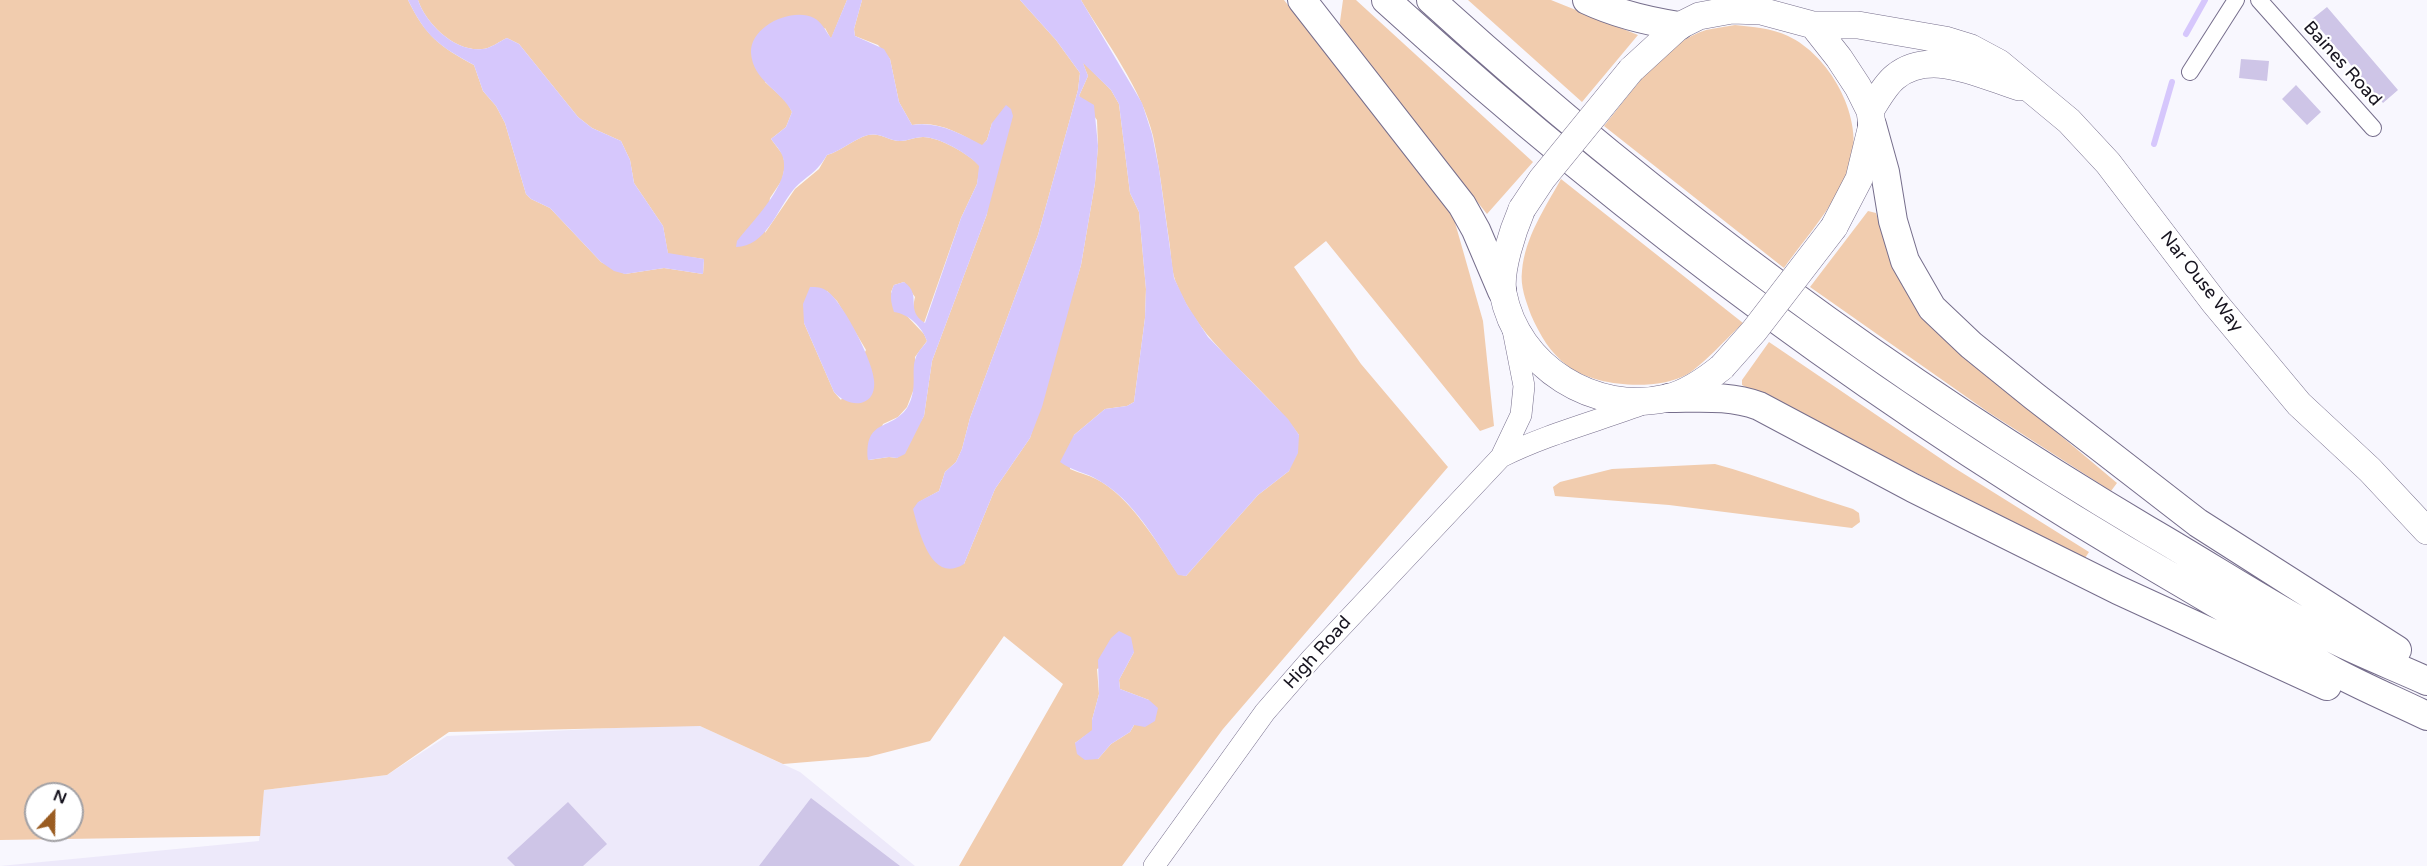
<!DOCTYPE html>
<style>
body{margin:0}
#map{position:relative;width:2427px;height:866px;overflow:hidden;background:#f8f7fe;font-family:"Varela Round",sans-serif}
canvas{display:block}
.north{position:absolute;left:24px;top:782px;width:60px;height:60px;box-sizing:border-box;background:#fff;border:2px solid #a2a1a5;border-radius:50%;rotate:22deg;font-size:16px;font-weight:700;line-height:24px;text-align:center;color:#17141f}
.north::after{content:'';display:block;margin:auto;width:21px;height:27px;background:#9a5c21;clip-path:polygon(50% 0,100% 100%,50% 72%,0 100%)}
</style>
<div id="map">
<canvas width="2427" height="866"></canvas>
<div class="north">N</div>
</div>
<script>
const ctx = document.querySelector('canvas').getContext('2d');
ctx.lineJoin = 'round';
function fill(path, color) { ctx.fillStyle = color; ctx.fill(path, 'evenodd'); }
function trace(path, color, width, dash) { ctx.strokeStyle = color; ctx.lineWidth = width; ctx.lineCap = dash ? 'butt' : 'round'; ctx.setLineDash(dash || []); ctx.stroke(path); }
function write(font, color, halo, rows, align = 'center') {
  ctx.font = font + ' "Varela Round",sans-serif'; ctx.lineWidth = 4.5; ctx.setLineDash([]); ctx.textBaseline = 'middle'; ctx.strokeStyle = halo; ctx.fillStyle = color; for (const [text, x, y, turn = 0] of rows) {
    ctx.save(); ctx.translate(x, y); ctx.rotate((+turn || 0) * Math.PI / 180); ctx.textAlign = isNaN(turn) ? turn : align; if (halo) ctx.strokeText(text, 0, 0); ctx.fillText(text, 0, 0); ctx.restore();
  }
}
fill(new Path2D(`
 M696 724 800 772 915 866H0L259 841 264 790 387 775 447 736Z`), '#ede9fa');
fill(new Path2D(`
 M0 0H408C425 35 440 47 474 65L483 91 496 106 505 123 526 194 531 199 550 208 601 262 625 274 664 268 703 274 704 259 668 254 663 226 634 183 630 160 621 141 592 128 578 117 519 44 507 38C500 41 490 49 482 49 455 52 426 24 418 0H847L831 39 825 28 765 82 787 102 792 112 786 127 771 139 783 155 785 166 782 180 770 198 765 233 795 189 819 169 827 155C841 151 854 139 868 135 880 132 889 141 900 141 907 141 915 137 923 137 939 137 969 154 980 166L977 184 961 218 924 323C913 315 912 310 915 297L904 282 894 285 891 292 905 314 924 334 927 341 915 357V386L907 407 898 417 883 424 869 460 889 457 897 458 924 416 932 361 987 214 992 123 987 140 982 146C960 133 937 120 912 125L899 102 890 59 878 45 855 36 854 29 862 0H1020L1056 40 1080 73 1078 90 1038 235 970 418 962 449 956 462 945 472 939 491 919 502 964 564 995 489 1030 438 1081 265 1095 183 1098 146 1097 120 1079 96 1088 76 1082 61 1111 90 1119 104 1130 193 1139 212 1146 289 1145 318 1134 402 1127 406 1105 409 1074 435 1070 469C1079 473 1088 475 1096 479 1130 496 1158 544 1178 574L1186 576 1258 495 1289 471 1299 435C1261 381 1199 345 1175 280 1171 268 1171 252 1169 240 1164 205 1160 170 1153 136 1142 89 1106 42 1081 0H1284L1452 212 1483 321 1494 426 1480 431 1326 241 1294 267 1361 364 1448 467 1223 729 1122 866H959L1063 684 1004 636 930 741 868 757 783 764 700 726 449 732 387 775 264 790 260 836 0 840ZM827 291 837 301 866 350 841 400 834 392 804 323ZM1134 652 1119 680 1120 689 1149 700 1130 732 1111 744 1098 759 1075 743 1092 731V720L1099 694 1097 669ZM36 794H72V830H36Z
 M1343 0H1356L1533 162 1487 214 1339 29Z
 M1468 0H1551L1638 35 1582 102Z
 M1735 25C1753 27 1771 28 1788 36 1829 55 1862 114 1852 159 1843 196 1806 237 1784 268L1604 126C1630 94 1665 42 1706 30 1715 28 1725 27 1735 25Z
 M1561 179 1743 323C1729 336 1701 367 1686 375 1656 391 1595 387 1568 366 1550 353 1540 335 1531 315 1526 301 1520 286 1522 271 1525 237 1545 208 1561 179Z
 M1868 211 1876 213 1891 262 1973 362 2117 483 2111 491 1988 412 1810 287Z
 M1769 342 1953 467 2089 552 2085 558 1742 385V380Z
 M1715 464C1762 477 1807 495 1853 509L1859 513 1860 522 1852 528 1669 505 1555 496 1553 487 1560 482 1612 469Z`), '#f1ccae');
fill(new Path2D(`
 M408 0H418C426 24 455 52 482 49 490 49 500 41 507 38L519 44 578 117 592 128 621 141 630 160 634 183 663 226 668 253 704 259 703 274 664 268 625 274 614 271 601 262 550 208 531 199 526 194 505 123 496 106 483 91 474 65C439 46 426 37 408 0Z
 M847 0H862L854 29 855 36 884 49 890 59 899 102 912 125C937 121 960 133 982 145L987 140 992 123 1006 105 1011 109 1013 116 987 214 932 361 924 416 905 454 897 458 889 457 868 460C864 418 891 431 907 408 919 388 910 371 916 357 918 351 924 346 927 341 922 327 909 314 894 312 891 302 889 295 894 285L904 282C923 295 904 310 925 323L961 218 977 184 979 166C969 154 939 137 923 137 915 137 907 141 900 141 889 141 880 132 868 135 854 139 841 151 827 155 816 174 807 175 794 189 777 209 766 247 736 247L737 241C751 223 786 188 784 164 784 154 777 147 771 139L786 127 792 112C781 90 753 81 751 53 750 26 792 7 814 18 822 22 826 32 831 38Z
 M1020 0H1081L1142 103 1152 134 1159 169 1174 278 1187 305 1208 337 1288 419 1299 435 1298 453 1289 471 1258 495 1186 576 1178 575C1156 541 1134 500 1098 480 1085 472 1072 471 1060 462L1074 435 1105 409 1127 406 1134 402 1145 318 1146 289 1139 212 1130 193 1119 104 1111 90 1083 63 1088 76 1079 96 1094 105 1098 146 1095 183 1081 265 1042 407 1030 438 995 489 964 564C931 585 919 531 913 509L918 502 939 491 945 472 956 462 962 449 970 418 1038 235 1078 90 1080 73 1056 40Z
 M810 287C816 287 822 287 827 291 843 302 873 361 874 380 877 408 849 409 834 392L804 323 803 304Z
 M1119 631 1131 637 1134 652 1119 680 1120 689 1149 700 1158 708 1155 721 1145 727 1134 725 1130 732 1111 744 1098 759 1085 760 1077 754 1075 743 1092 730V720L1099 694 1098 660 1111 638Z`), '#d6c7fc');
trace(new Path2D(`
 M2186 34 2205 0
 M2154 144 2172 82`), '#d6c7fc', 6);
fill(new Path2D(`
 M2327 7 2398 90 2383 103 2312 19Z
 M2241 59 2269 61 2267 81 2239 78Z
 M2296 85 2321 112 2307 125 2282 99Z
 M811 798 900 866H759Z
 M568 802 607 844 583 866H515L507 858Z`), '#cec5e7');
const minor = new Path2D(`
 M2259 0 2373 128
 M2190 72 2236 0`);
const tertiary = new Path2D(`
 M1501 457C1547 434 1598 421 1646 403
 M1154 866 1265 712 1312 658 1501 457 1521 415 1524 386 1513 330`);
const primary = new Path2D(`
 M1813 25H1858L1945 40 1971 48 1999 63 2069 121 2108 163 2214 302 2299 404 2370 470 2427 531
 M1631 70 1679 26 1699 16 1732 10 1761 11 1813 25 1839 58 1858 87 1870 111 1872 125 1859 179 1834 227
 M1870 111C1877 100 1885 85 1895 77 1930 48 1981 75 2019 87
 M1522 209C1513 230 1499 271 1503 293 1517 367 1595 415 1667 398 1688 393 1706 380 1722 367`);
const trunk = new Path2D(`
 M1302 0 1462 205 1476 230 1502 291
 M1386 0C1630 222 1889 414 2175 579 2228 610 2281 643 2335 672 2365 688 2396 701 2427 716
 M1431 0C1652 201 1892 378 2149 531 2208 565 2267 604 2327 636 2360 653 2394 666 2427 681
 M1587 0C1617 14 1646 21 1679 26
 M1872 125 1885 172 1893 221 1905 261 1932 308 1971 345 2034 396 2198 523 2397 650
 M1669 398C1700 398 1730 395 1759 406L1913 488 2118 590 2327 686`);
trace(minor, '#766e8c', 18);
trace(tertiary, '#766e8c', 22);
trace(primary, '#766e8c', 28);
trace(trunk, '#766e8c', 30);
trace(minor, '#fff', 16);
trace(tertiary, '#fff', 21);
trace(primary, '#fff', 27);
trace(trunk, '#fff', 28);
const primaryBridge = new Path2D(`
 M1522 209 1542 179 1631 70
 M1722 367 1754 331 1834 227`);
trace(primaryBridge, '#766e8c', 28, []);
trace(primaryBridge, '#fff', 27);
write('18px', '#17141f', '#fff', [
 ["Baines Road",2342,64,48],
 ["Nar Ouse Way",2201,282,52],
 ["High Road",1318,653,-48]
]);
</script>
